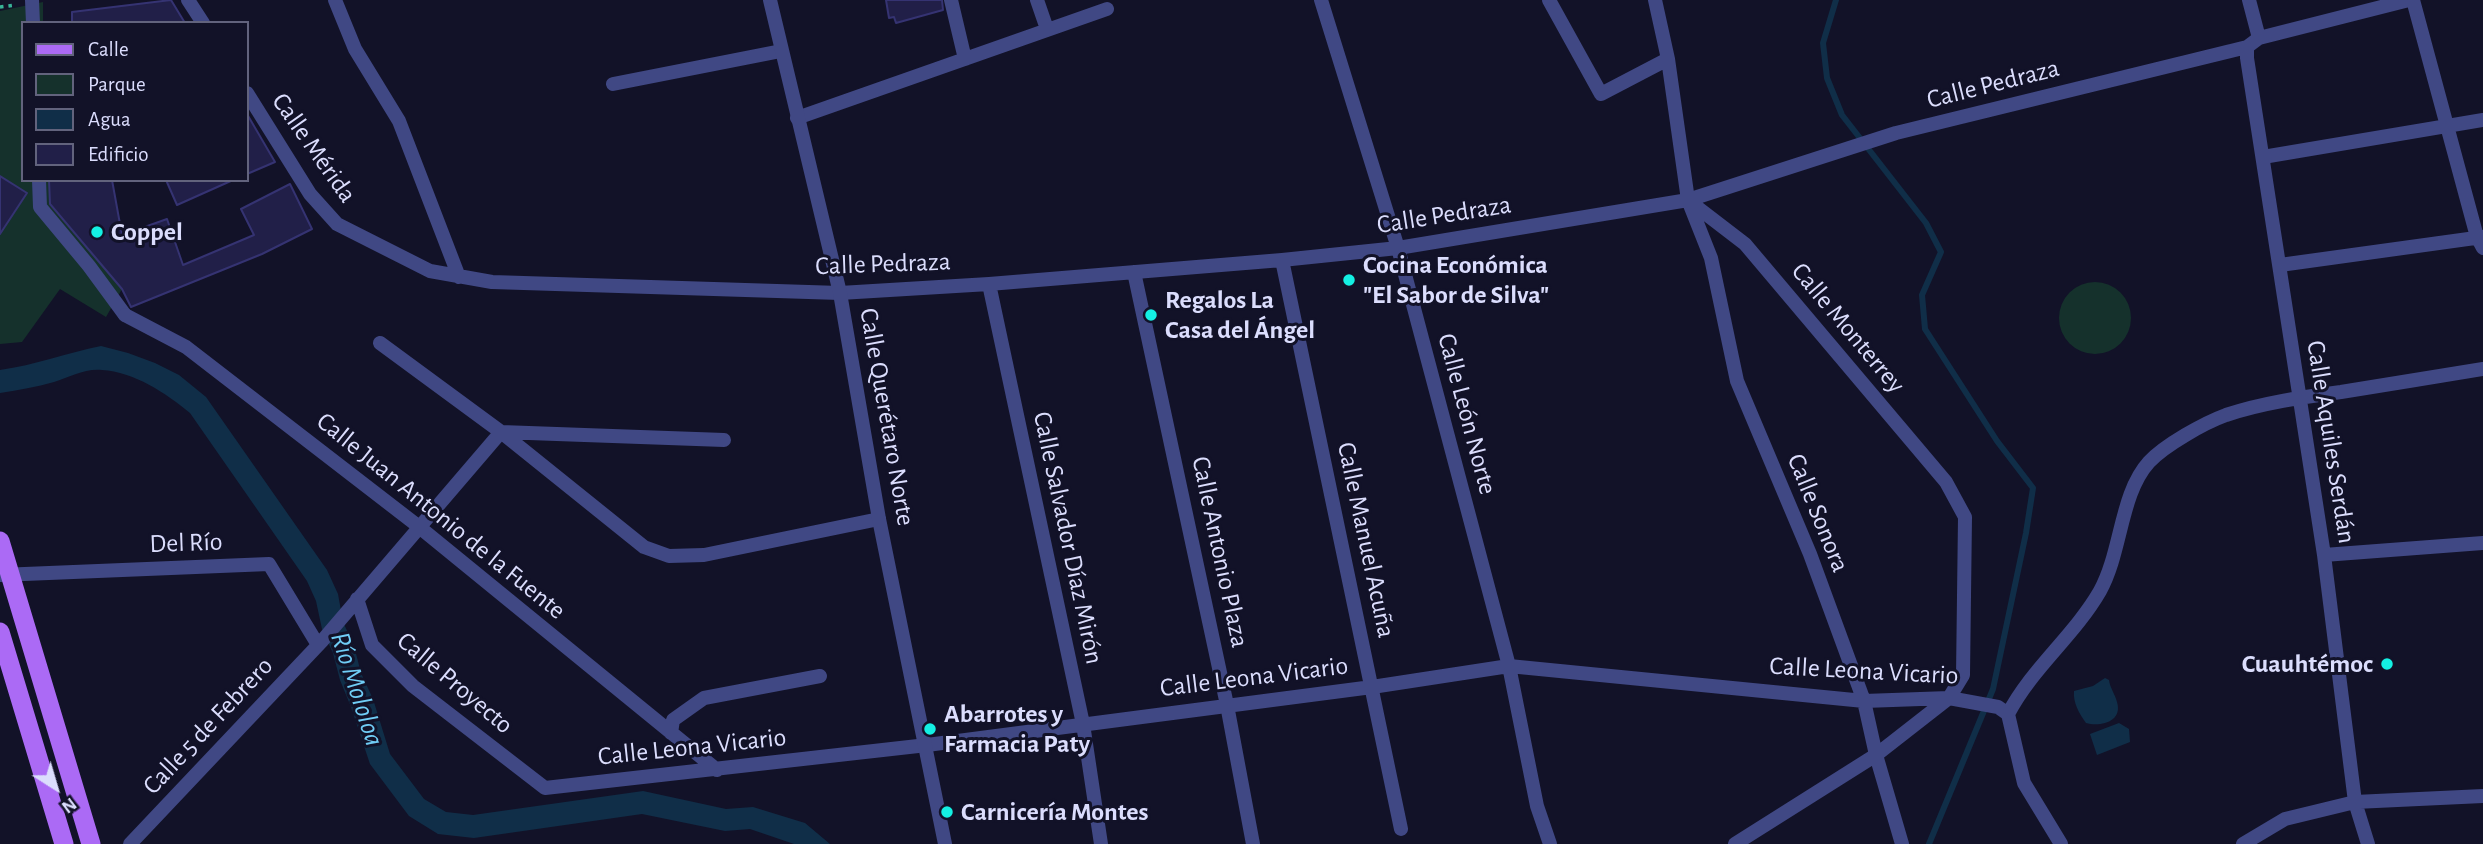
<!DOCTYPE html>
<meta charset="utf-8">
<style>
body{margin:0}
#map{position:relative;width:2483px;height:844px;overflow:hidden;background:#121228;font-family:"Alegreya Sans",sans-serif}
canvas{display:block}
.legend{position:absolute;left:21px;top:21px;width:228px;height:161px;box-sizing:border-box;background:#121228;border:2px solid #62637d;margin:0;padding:9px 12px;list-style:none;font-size:21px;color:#dbddfd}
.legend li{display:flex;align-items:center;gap:14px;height:35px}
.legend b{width:35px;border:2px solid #62637d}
.north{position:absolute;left:21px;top:753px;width:70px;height:70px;-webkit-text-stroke:5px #121228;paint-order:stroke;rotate:143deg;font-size:19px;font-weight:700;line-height:28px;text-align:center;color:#dbddfd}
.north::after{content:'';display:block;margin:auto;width:24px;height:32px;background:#dbddfd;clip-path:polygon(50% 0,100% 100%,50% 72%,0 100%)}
</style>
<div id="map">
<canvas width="2483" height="844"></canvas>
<ul class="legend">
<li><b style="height:9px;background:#ab6af5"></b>Calle</li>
<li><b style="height:19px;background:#15312c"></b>Parque</li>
<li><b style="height:19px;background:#102e48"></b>Agua</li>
<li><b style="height:19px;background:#211f48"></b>Edificio</li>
</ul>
<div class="north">N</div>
</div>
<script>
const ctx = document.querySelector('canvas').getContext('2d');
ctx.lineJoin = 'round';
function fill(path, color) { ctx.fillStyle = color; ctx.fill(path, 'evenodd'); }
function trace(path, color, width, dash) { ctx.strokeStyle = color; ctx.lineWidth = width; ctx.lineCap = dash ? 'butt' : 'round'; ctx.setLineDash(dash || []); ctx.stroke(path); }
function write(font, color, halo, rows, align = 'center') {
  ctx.font = font + ' "Alegreya Sans",sans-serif'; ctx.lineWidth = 6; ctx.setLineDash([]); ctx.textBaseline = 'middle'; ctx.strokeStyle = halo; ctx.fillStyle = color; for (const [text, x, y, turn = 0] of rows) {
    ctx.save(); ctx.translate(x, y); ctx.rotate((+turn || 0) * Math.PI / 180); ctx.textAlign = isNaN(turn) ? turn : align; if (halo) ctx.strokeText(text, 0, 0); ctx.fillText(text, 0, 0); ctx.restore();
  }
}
fill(new Path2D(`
 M43 2V23H23V180H49L50 205 122 289 106 317 60 289 22 342 0 344V11Z
 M2059 318a36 36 0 1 1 72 0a36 36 0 1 1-72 0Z`), '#15312c');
fill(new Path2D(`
 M101 346 128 353 155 363 179 375 206 397 327 570 338 594 343 622 354 646 361 673 373 699 390 754 424 799 446 812 473 815 643 791 726 809 753 807 805 823 830 844H794L750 829 725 831 642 814 474 838 438 834 409 816 370 764 351 707 340 680 333 653 322 629 316 601 307 581 190 413C166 393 134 372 102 370 86 368 69 377 54 382 36 387 19 390 0 393V370C35 365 67 353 101 346Z
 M2105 678 2109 680C2110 688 2115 694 2117 702 2123 722 2100 727 2086 723 2079 713 2073 703 2074 691L2093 686Z
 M2119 723 2129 729 2130 742 2097 755 2090 734Z`), '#102e48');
trace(new Path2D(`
 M1836 0 1823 43 1827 78 1842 115 1926 223 1941 252 1922 295 1925 329 1997 441 2033 488 2026 533 1993 689 1929 844`), '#102e48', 6);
const building = new Path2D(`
 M171 0 185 23H72V12Z
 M886 0H942L943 10 896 23 894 17 889 18Z
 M247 114 275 162 247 174Z
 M0 176 27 193 0 234Z
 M49 180H112L122 235 167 219 183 265 254 235 241 209 290 184 312 229 262 254 131 307 122 289 50 204Z
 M166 180H233L177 205Z`);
fill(building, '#211f48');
trace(building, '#353372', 2);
trace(new Path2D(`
 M0 7 16 5`), '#39b398', 3.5, [3.5, 5]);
trace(new Path2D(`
 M32 0 33 23
 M39 180 40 207 89 266 125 315`), '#404884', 14);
trace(new Path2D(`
 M188 0 203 23
 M335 0 355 49 399 121 459 277
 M951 0 965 59
 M1037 0 1047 29
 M1321 0 1398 248 1509 666 1537 806 1550 844
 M1549 0 1601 94 1668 59
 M1655 0 1668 59 1688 200 1711 258 1737 381 1810 554 1864 701 1876 755 1902 844
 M2249 0 2259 38
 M2413 0 2477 237 2483 248
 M2247 47V58L2324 555 2355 802 2368 844
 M613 84 781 51
 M247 93 310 194 337 224 430 271 492 282 840 293 989 284 1282 260 1398 248 1688 200 1896 133 2247 47 2259 38 2409 0
 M797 118 1107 9
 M2263 157 2483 120
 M1689 201 1745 244 1946 482 1965 517 1963 675 1949 698 1876 755 1735 844
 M1282 260 1401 829
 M2280 265 2483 237
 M1134 272 1227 705 1253 844
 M989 284 1083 724 1101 844
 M125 315 186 347 418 526 717 770
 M380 343 501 432 644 547 669 556 704 555 879 519
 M2324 555 2483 543
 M0 575 269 564 318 645
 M357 599 372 645 413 686 545 788 927 745 1372 687 1509 666 1864 701 1949 698 1998 707 2008 714 2024 783 2061 844
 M2008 714C2032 668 2074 636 2100 591 2122 551 2120 494 2149 462 2165 445 2204 423 2226 415 2262 403 2303 397 2341 392 2388 384 2436 377 2483 369
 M671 733 673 720 704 698 820 676
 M130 844 322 641 501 432 724 440
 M2243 844 2285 819 2355 802 2483 796`), '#404884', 14);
trace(new Path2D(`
 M770 0 840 293 879 519 945 844`), '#404884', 14);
trace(new Path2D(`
 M0 541 91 844
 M0 632 64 844`), '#ab6af5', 19);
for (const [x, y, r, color] of [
 [97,232,7,"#14f0e3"],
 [1349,280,7,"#14f0e3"],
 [1151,315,7,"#14f0e3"],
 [2387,664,7,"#14f0e3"],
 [930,729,7,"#14f0e3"],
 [947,812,7,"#14f0e3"]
]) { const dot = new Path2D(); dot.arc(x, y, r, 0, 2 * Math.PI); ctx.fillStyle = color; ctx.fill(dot); trace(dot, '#121228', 2.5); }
write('26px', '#dbddfd', '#121228', [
 ["Calle Pedraza",1993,84,-14],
 ["Calle Mérida",314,148,55],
 ["Calle Pedraza",1444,215,-9],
 ["Calle Pedraza",883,264,-2],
 ["Calle Monterrey",1848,328,50],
 ["Calle León Norte",1467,414,75],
 ["Calle Querétaro Norte",887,417,80],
 ["Calle Aquiles Serdán",2331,442,81],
 ["Calle Sonora",1818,513,68],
 ["Calle Juan Antonio de la Fuente",441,516,39],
 ["Calle Salvador Díaz Mirón",1068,538,78],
 ["Calle Manuel Acuña",1366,540,78],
 ["Del Río",186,543,-2],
 ["Calle Antonio Plaza",1220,552,78],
 ["Calle Leona Vicario",1864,671,3],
 ["Calle Leona Vicario",1254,677,-7],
 ["Calle Proyecto",455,683,40],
 ["Calle 5 de Febrero",208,726,-47],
 ["Calle Leona Vicario",692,747,-6]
]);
write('bold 26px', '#dbddfd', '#121228', [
 ["Coppel",111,232],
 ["Cocina Económica",1363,265],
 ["\"El Sabor de Silva\"",1363,295],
 ["Regalos La",1165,300],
 ["Casa del Ángel",1165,330],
 ["Cuauhtémoc",2373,664,"right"],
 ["Abarrotes y",944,714],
 ["Farmacia Paty",944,744],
 ["Carnicería Montes",961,812]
], 'left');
write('italic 28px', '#70cdf6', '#121228', [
 ["Río Mololoa",357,689,72]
]);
</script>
